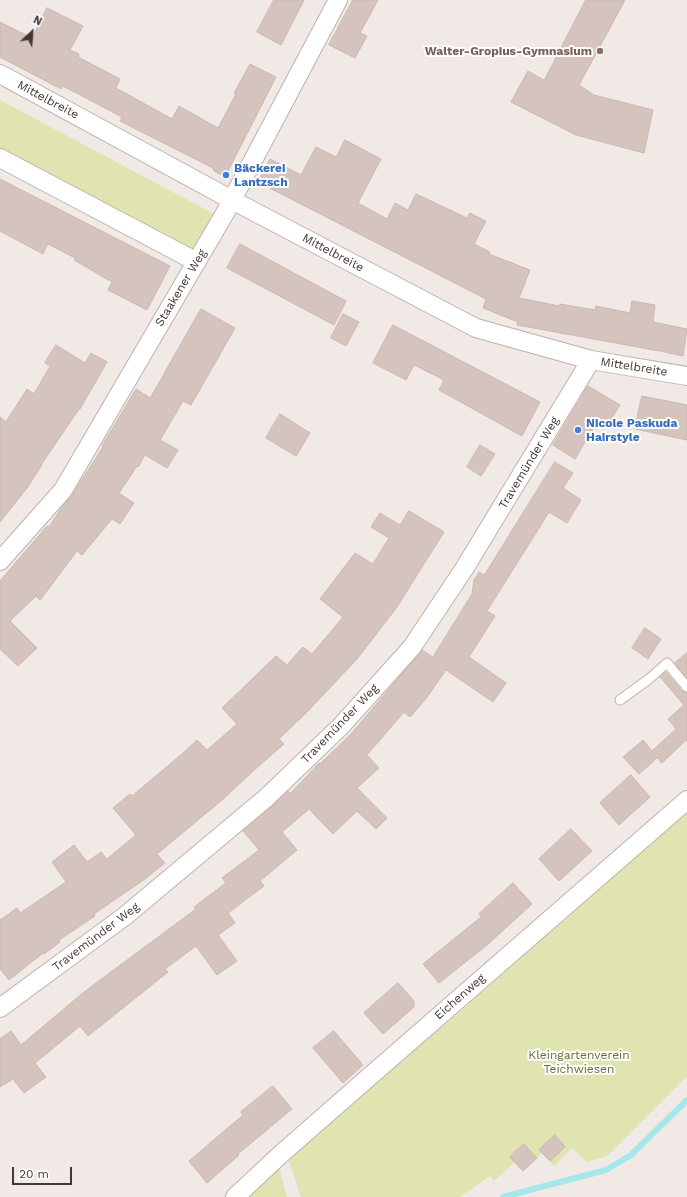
<!DOCTYPE html>
<meta charset="utf-8">
<style>
body{margin:0}
#map{position:relative;width:687px;height:1197px;overflow:hidden;background:#f1e9e5;font-family:"Work Sans",sans-serif}
canvas{display:block}
.north{position:absolute;left:12px;top:12px;width:40px;height:40px;-webkit-text-stroke:3px #fff;paint-order:stroke;rotate:26deg;font-size:11px;font-weight:700;line-height:16px;text-align:center;color:#433835}
.north::after{content:'';display:block;margin:auto;width:14px;height:18px;background:#433835;clip-path:polygon(50% 0,100% 100%,50% 72%,0 100%)}
.scale{position:absolute;left:12px;top:1167px;width:60px;height:18px;box-sizing:border-box;border:2px solid #433835;border-top:0;padding-left:5px;font-size:12px;line-height:14px;white-space:nowrap;color:#433835;-webkit-text-stroke:3px #fff;paint-order:stroke}
</style>
<div id="map">
<canvas width="687" height="1197"></canvas>
<div class="north">N</div>
<div class="scale">20 m</div>
</div>
<script>
const ctx = document.querySelector('canvas').getContext('2d');
ctx.lineJoin = 'round';
function fill(path, color) { ctx.fillStyle = color; ctx.fill(path, 'evenodd'); }
function trace(path, color, width, dash) { ctx.strokeStyle = color; ctx.lineWidth = width; ctx.lineCap = dash ? 'butt' : 'round'; ctx.setLineDash(dash || []); ctx.stroke(path); }
function write(font, color, halo, rows, align = 'center') {
  ctx.font = font + ' "Work Sans",sans-serif'; ctx.lineWidth = 4; ctx.setLineDash([]); ctx.textBaseline = 'middle'; ctx.strokeStyle = halo; ctx.fillStyle = color; for (const [text, x, y, turn = 0] of rows) {
    ctx.save(); ctx.translate(x, y); ctx.rotate((+turn || 0) * Math.PI / 180); ctx.textAlign = isNaN(turn) ? turn : align; if (halo) ctx.strokeText(text, 0, 0); ctx.fillText(text, 0, 0); ctx.restore();
  }
}
fill(new Path2D(`
 M0 100 214 214 192 253 0 151Z
 M687 810V1076L607 1156 587 1162 572 1148 554 1166 542 1153 523 1171 515 1162 494 1181 490 1176 460 1197H301L287 1155 454 1017Z
 M279 1167 287 1197H247Z`), '#dfe4b0');
trace(new Path2D(`
 M503 1197 606 1170 631 1155 687 1100`), '#a4e8eb', 6);
const building = new Path2D(`
 M274 0H304L281 45 257 32Z
 M353 0H378L360 33 367 36 355 58 329 45Z
 M586 0H625L579 85 594 95 653 110 644 153 576 135 511 102 528 71 544 80Z
 M47 8 83 26 70 50 79 54 78 57 120 79 116 88 172 119 179 106 218 128 236 94 234 93 250 64 276 77 225 177 214 171 213 168 120 121 122 117 63 86 61 89 0 57V22L32 38Z
 M345 140 381 159 358 203 387 219 395 203 408 210 416 194 467 218 470 213 486 221 474 244 490 252 489 254 530 270 519 298 559 306 560 304 595 310 596 306 630 313 632 301 655 305 653 322 687 329 683 356 665 352 517 325 518 322 483 308 486 299 258 182 270 159 301 175 316 147 336 157Z
 M0 179 170 266 147 310 108 290 112 282 74 260 75 258 48 244 43 254 0 231Z
 M240 244 346 301 334 325 227 268Z
 M201 309 235 328 191 405 183 401 160 440 178 450 167 468 145 455 138 467 137 466 119 493 134 503 120 524 112 519 82 555 77 551 40 600 36 596 10 621 37 648 18 666 0 649V581L47 526 49 527 62 507 72 495 103 447 102 446 136 389 150 398Z
 M343 314 359 322 346 346 331 338Z
 M393 325 540 402 522 436 439 390 444 380 414 365 406 380 373 363Z
 M56 345 85 363 91 353 107 362 80 409H79L41 465H42L27 488 0 522V417L6 422 27 389 34 394 50 366 45 363Z
 M588 386 620 405 607 426 598 420 575 459 553 445Z
 M642 396 687 405V440L635 429Z
 M280 414 310 433 296 456 266 438Z
 M480 445 495 454 481 476 467 467Z
 M555 462 573 473 563 488 581 500 567 523 549 512 487 611 495 616 469 657 506 683 493 702 446 670 425 700 410 717 404 712 367 755 379 768 357 788 387 818 376 829 357 811 333 834 309 809 282 832 297 850 260 881 264 886 228 913 235 923 218 935 237 961 217 975 196 946 165 969 168 972 88 1036 80 1026 35 1063 46 1077 24 1093 13 1079 0 1087V1039L11 1031 21 1045 84 992 196 909 194 907 226 883 222 878 259 850 243 831 288 791 290 794 319 763 320 764 351 734 422 650 433 657 472 594 474 580 479 572 484 575Z
 M409 511 444 532 397 607 357 659 308 711 279 739 284 744 252 772 222 800 157 854 165 863 145 879 94 914 95 916 59 940 60 942 44 954 43 953 9 980 0 969V920L17 908 20 913 66 882 52 862 74 845 87 862 101 852 107 859 136 835 113 808 130 794 132 796 182 754 197 740 207 750 237 724 222 708 276 656 287 665 303 647 312 654 343 617 320 599 355 553 373 564 389 538 371 527 380 513 400 525Z
 M645 628 661 639 648 659 632 648Z
 M687 653V678L675 663Z
 M666 672 682 691 687 693V742L686 740 662 763 657 758 639 774 623 757 643 740 652 751 676 729 668 719 684 705 660 677Z
 M631 775 650 797 619 825 600 803Z
 M571 829 592 851 559 881 539 859Z
 M513 883 532 904 487 945 439 983 423 964 481 917 479 914Z
 M398 983 414 1001V1007L383 1034 364 1013Z
 M334 1031 363 1065 343 1083 313 1048Z
 M273 1086 292 1109 238 1154 239 1155 207 1183 189 1161 243 1115 241 1112Z
 M555 1135 565 1147 550 1161 539 1150Z
 M524 1144 537 1158 523 1171 510 1157Z`);
fill(building, '#d5c4be');
trace(building, '#cdb6af', 1);
const service = new Path2D(`
 M620 700 649 679 667 663 687 687`);
const minor = new Path2D(`
 M0 74 232 200 476 328 591 360 687 376
 M0 158 197 262
 M0 561 63 490 225 213 338 0
 M0 1008 125 916 266 798 341 726 412 647 464 569 591 360
 M235 1197 281 1154 369 1077 687 800`);
trace(service, '#bfb1ab', 11);
trace(minor, '#bfb1ab', 20);
trace(service, '#fff', 9);
trace(minor, '#fff', 18);
for (const [x, y, r, color] of [
 [600,51,4,"#8d6e63"],
 [226,175,4,"#3f7fe0"],
 [578,430,4,"#3f7fe0"]
]) { const dot = new Path2D(); dot.arc(x, y, r, 0, 2 * Math.PI); ctx.fillStyle = color; ctx.fill(dot); trace(dot, '#fff', 1.5); }
write('bold 12px', '#785e54', '#fff', [
 ["Walter-Gropius-Gymnasium",592,51]
], 'right');
write('12px', '#433835', '#fff', [
 ["Mittelbreite",48,100,28],
 ["Mittelbreite",333,253,28],
 ["Staakener Weg",181,288,-59],
 ["Mittelbreite",634,367,9],
 ["Travemünder Weg",529,463,-59],
 ["Travemünder Weg",340,724,-46],
 ["Travemünder Weg",96,937,-37],
 ["Eichenweg",460,997,-41]
]);
write('bold 12px', '#366cbe', '#fff', [
 ["Bäckerei",234,168],
 ["Lantzsch",234,182],
 ["Nicole Paskuda",586,423],
 ["Hairstyle",586,437]
], 'left');
write('12px', '#60712c', '#fff', [
 ["Kleingartenverein",579,1055],
 ["Teichwiesen",579,1069]
]);
</script>
